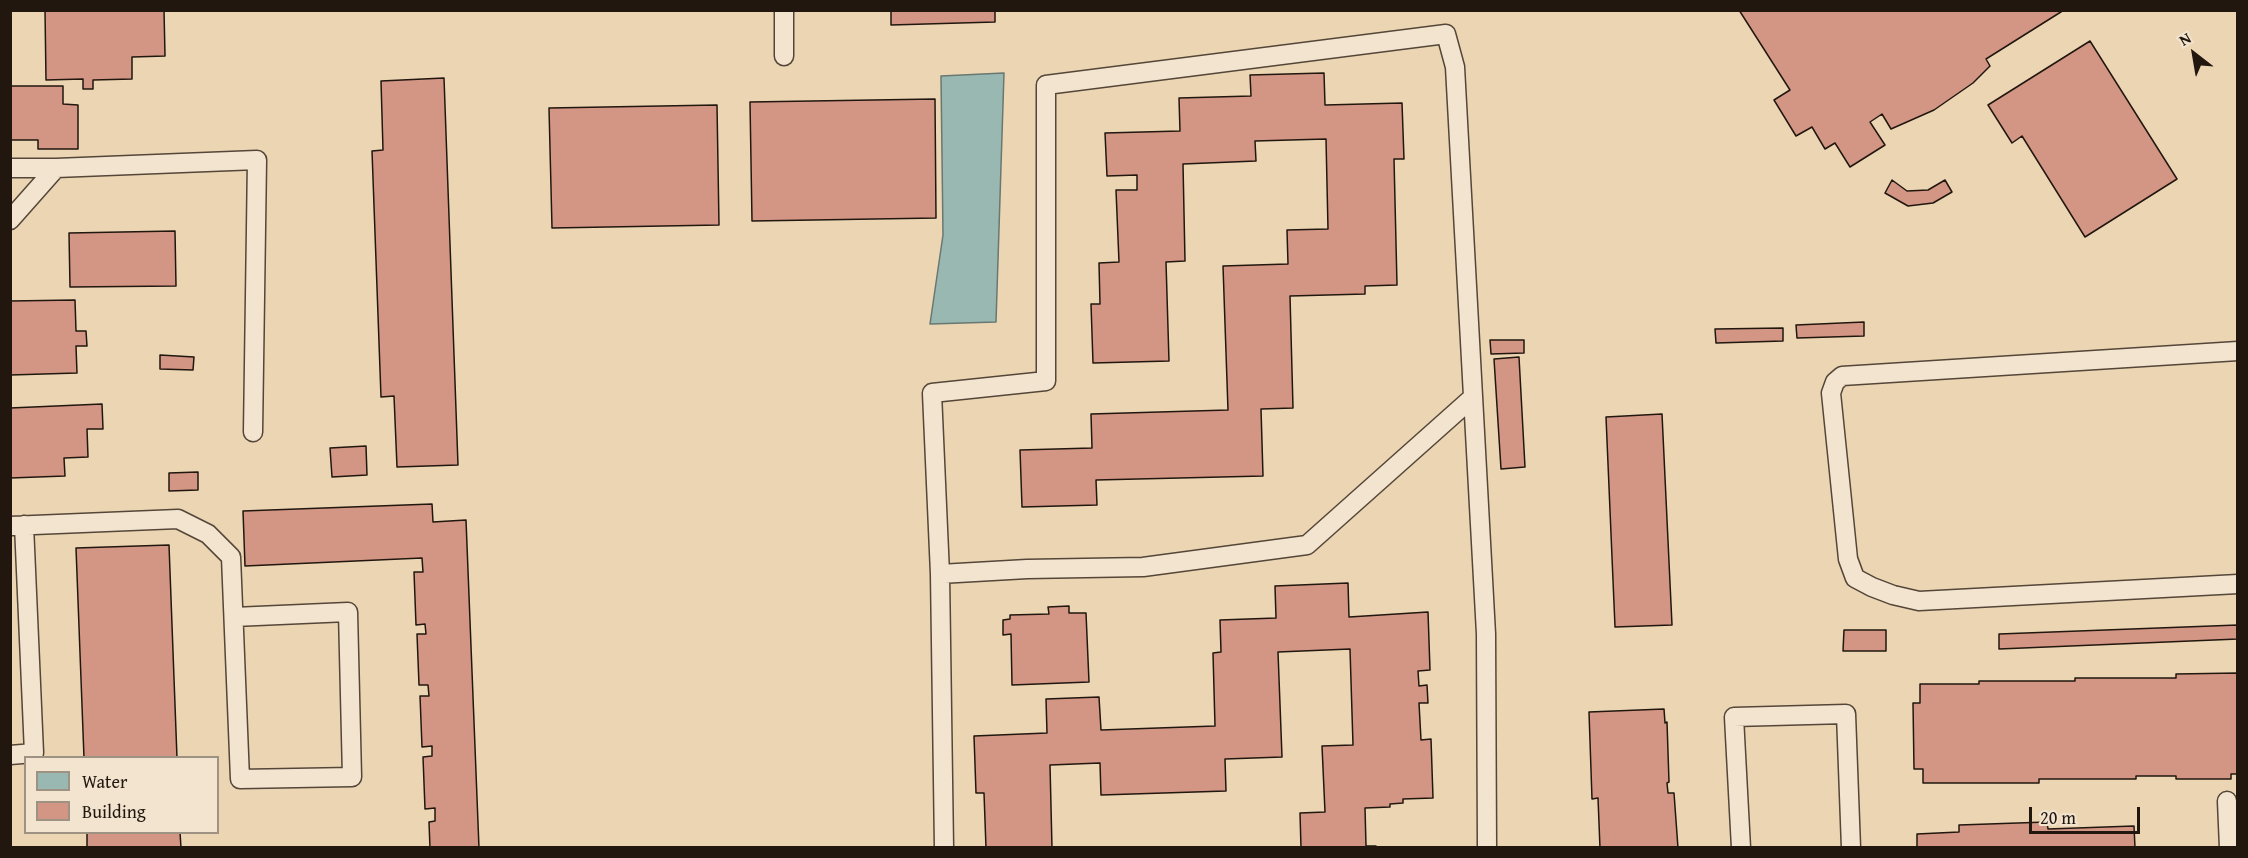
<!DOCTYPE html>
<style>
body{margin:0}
#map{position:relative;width:2248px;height:858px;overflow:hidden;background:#ebd5b3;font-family:"Gentium Book Plus",serif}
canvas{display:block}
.frame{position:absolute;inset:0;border:12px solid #21170f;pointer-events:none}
.legend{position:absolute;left:24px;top:756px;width:195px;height:78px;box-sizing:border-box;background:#f2e4ce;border:2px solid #9e9282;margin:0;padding:8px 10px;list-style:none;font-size:18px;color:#21170f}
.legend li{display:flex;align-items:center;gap:12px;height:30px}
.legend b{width:30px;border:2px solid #9e9282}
.north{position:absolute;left:2164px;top:24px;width:60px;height:60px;-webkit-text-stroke:4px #f2e4ce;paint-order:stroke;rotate:329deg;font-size:16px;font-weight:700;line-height:24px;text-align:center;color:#21170f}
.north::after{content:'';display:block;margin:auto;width:21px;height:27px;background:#21170f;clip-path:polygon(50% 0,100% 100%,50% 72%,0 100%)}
.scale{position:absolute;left:2029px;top:807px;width:111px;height:27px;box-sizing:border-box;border:3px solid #21170f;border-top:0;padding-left:8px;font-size:18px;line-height:21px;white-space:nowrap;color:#21170f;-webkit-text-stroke:4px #f2e4ce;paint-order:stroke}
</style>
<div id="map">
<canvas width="2248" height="858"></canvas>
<div class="frame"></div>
<ul class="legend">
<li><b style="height:16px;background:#99b8b2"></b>Water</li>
<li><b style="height:16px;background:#d39685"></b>Building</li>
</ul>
<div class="north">N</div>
<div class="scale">20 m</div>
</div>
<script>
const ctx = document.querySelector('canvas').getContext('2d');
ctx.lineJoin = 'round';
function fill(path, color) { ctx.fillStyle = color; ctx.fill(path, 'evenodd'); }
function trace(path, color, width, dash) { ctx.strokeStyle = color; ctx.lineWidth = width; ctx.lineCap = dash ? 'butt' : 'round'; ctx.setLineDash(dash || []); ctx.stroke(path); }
const water = new Path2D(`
 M1004 73 996 322 930 324 943 235 941 76Z`);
fill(water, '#99b8b2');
trace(water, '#697871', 1.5);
const building = new Path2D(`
 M45 10H164L165 56 132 57V79L93 80V89H83V79L46 80Z
 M891 10H995V22L891 25Z
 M1739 10H2064L1986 59 1990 66 1973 83 1934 110 1891 129 1882 114 1870 122 1885 145 1850 167 1835 143 1825 149 1812 127 1796 136 1774 100 1790 90Z
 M2090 41 2177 179 2085 237 2022 136 2012 143 1988 105Z
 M1324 73 1325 105 1402 103 1404 159H1394L1397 285 1365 286V294L1290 296 1293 408 1261 409 1263 476 1096 480 1097 505 1022 507 1020 450 1092 448 1091 414 1228 410 1223 266 1288 264 1287 230 1328 229 1326 139 1255 141 1256 161 1183 164 1185 261 1166 262 1169 361 1093 363 1091 304H1100L1099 263 1119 262 1116 190H1137V175L1107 176 1105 133 1180 131 1179 98 1251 96 1250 75Z
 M444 78 458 465 397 467 394 396 381 397 372 151 383 150 381 81Z
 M10 86H63V104L78 105V149H38V140H10Z
 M935 99 936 218 752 221 750 102Z
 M717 105 719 225 552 228 549 108Z
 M1892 180 1907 191 1928 190 1945 180 1952 192 1933 203 1908 206 1885 193Z
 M175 231 176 286 70 287 69 233Z
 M75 300 76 331H86L87 346H76L77 373 10 375V301Z
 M1864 322V336L1797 338 1796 325Z
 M1783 328V341L1716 343 1715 329Z
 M1490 340H1524V353L1491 354Z
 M160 355 194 357 193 370 160 369Z
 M1519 357 1525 467 1501 469 1494 359Z
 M102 404 103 429H87L88 457 64 458 65 476 10 478V408Z
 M1662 414 1672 625 1615 627 1606 417Z
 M366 446 367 475 332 477 330 448Z
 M198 472V490L169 491V473Z
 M432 504 433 522 466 520 479 848H430L429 822 435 821V808L425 809 423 757 432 756V746L422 747 420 696H429L428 685H419L417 634H426L425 624 416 625 414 572H423L422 558 245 566 243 511Z
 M169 545 177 758H84L76 548Z
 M1348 583 1349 617 1428 612 1430 670 1418 671 1419 686 1427 685 1428 703H1419L1421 740 1431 739 1433 798 1403 799V803L1390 804V807L1365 808 1366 846H1376V848H1301L1300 813 1325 812 1322 746 1353 745 1350 649 1278 652 1282 757 1225 759 1226 791 1101 795 1100 763 1050 765 1052 848H986L984 793H976L974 736 1047 733 1046 699 1099 697 1101 730 1215 726 1213 653 1221 652 1220 620 1276 618 1275 586Z
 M1069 606V613H1086L1089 682 1012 685 1011 634 1003 635V620L1010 619V615L1049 614 1048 607Z
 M2238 625V639L1999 649V634Z
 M1844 630H1886V651H1843Z
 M2238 673V774H2231V779H2176V776H2136V779H2039V783H1923V769H1914L1913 703H1920V684H1979V681H2075V678H2176V674Z
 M1664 709 1665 723 1667 722 1669 782 1667 783 1668 793H1674L1678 848H1600L1598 798 1592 799 1589 712Z
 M2047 822 2048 829 2134 826 2135 848H1917V834L1959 832V825Z
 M87 832H180L181 848H87Z`);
fill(building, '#d39685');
trace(building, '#21170f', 1.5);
const lane = new Path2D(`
 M784 10V56
 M10 168H56L257 160 253 432
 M10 220 56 168
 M2238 351 1842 376 1835 382 1831 393 1848 559 1855 578 1872 587 1893 595 1919 601 2238 584
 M1472 398 1307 545 1143 567 1027 569 940 574 932 393 1046 381V85L1446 34 1455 67 1486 634 1487 848
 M10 526 178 519 208 534 231 557 240 779 352 777 348 612 234 617
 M940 574 944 848
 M10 755 34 753 24 525
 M2227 801 2229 848
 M1741 848 1734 717 1846 714 1851 848`);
trace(lane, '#544638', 21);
trace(lane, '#f2e4ce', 18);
</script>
